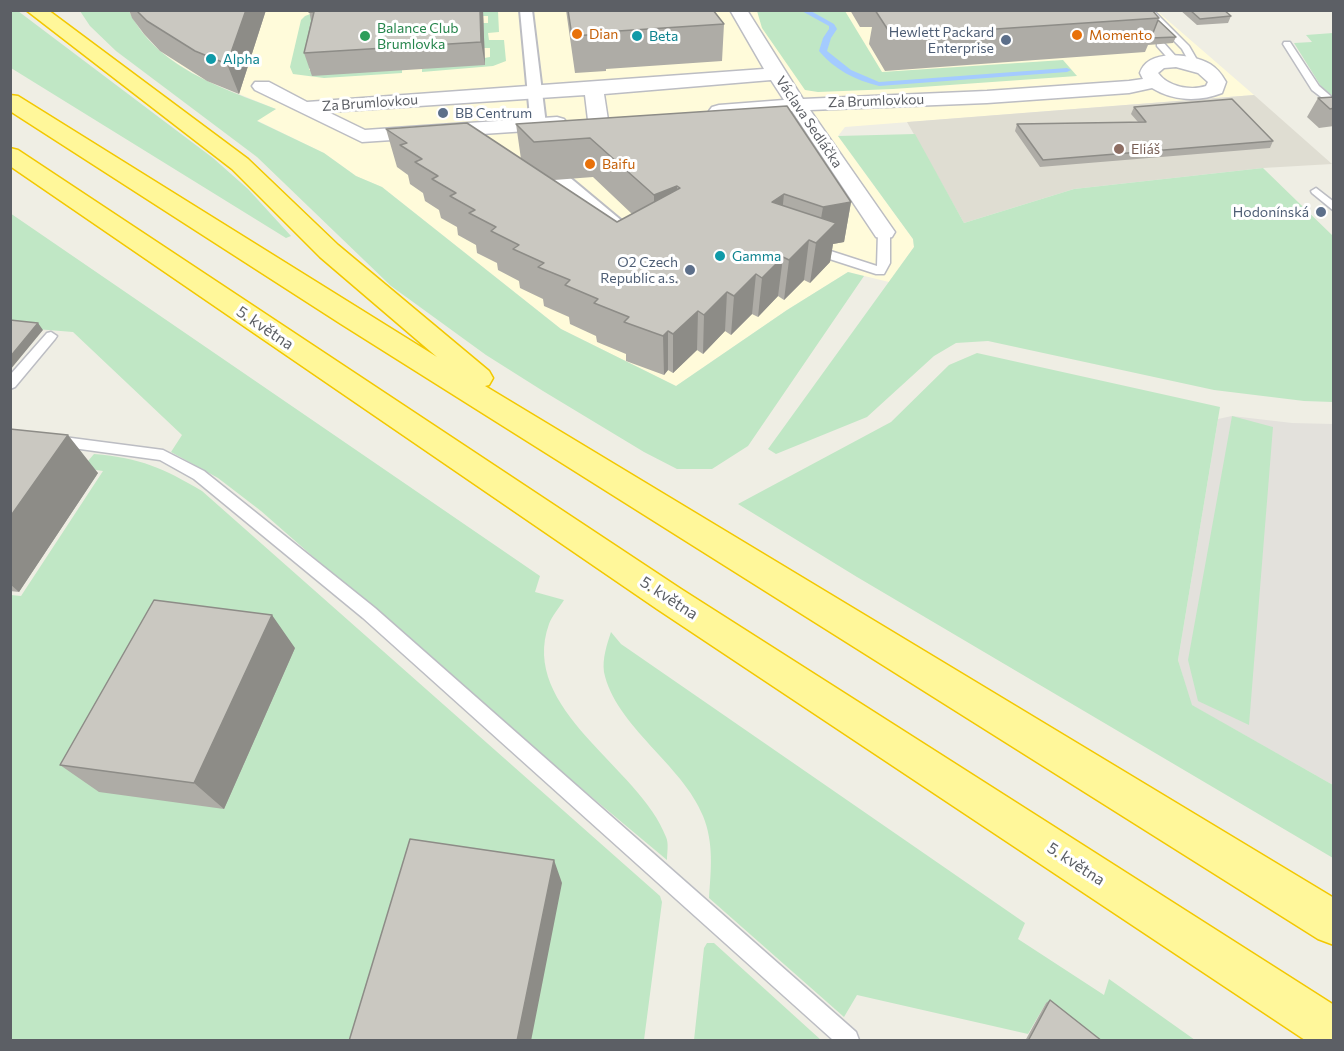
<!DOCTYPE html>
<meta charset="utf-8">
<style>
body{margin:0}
#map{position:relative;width:1344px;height:1051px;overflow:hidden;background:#efeee4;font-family:Commissioner,sans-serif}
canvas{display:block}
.frame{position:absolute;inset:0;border:12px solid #5c5f65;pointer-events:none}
</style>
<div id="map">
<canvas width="1344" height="1051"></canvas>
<div class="frame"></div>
</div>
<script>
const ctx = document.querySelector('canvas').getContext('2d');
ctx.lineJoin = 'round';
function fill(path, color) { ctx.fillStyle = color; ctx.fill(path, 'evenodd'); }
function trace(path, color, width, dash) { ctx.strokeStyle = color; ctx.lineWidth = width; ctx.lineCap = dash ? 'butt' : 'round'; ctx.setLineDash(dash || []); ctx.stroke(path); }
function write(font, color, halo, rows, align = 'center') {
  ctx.font = font + ' Commissioner,sans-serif'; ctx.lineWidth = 6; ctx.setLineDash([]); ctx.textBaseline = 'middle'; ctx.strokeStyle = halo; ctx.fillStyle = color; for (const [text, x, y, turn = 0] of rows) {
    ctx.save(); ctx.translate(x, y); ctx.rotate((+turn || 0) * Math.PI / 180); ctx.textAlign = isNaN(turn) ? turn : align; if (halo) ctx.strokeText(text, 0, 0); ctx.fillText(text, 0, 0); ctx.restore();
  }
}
fill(new Path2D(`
 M129 11H1157L1254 95 845 127 838 136 913 239 914 247 889 282 848 272 787 310 676 386 561 329 382 187 356 176 324 153 256 120 276 109 207 81 181 66 160 51 144 34Z`), '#fffbda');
fill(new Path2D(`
 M1232 416 1292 423 1333 424V785L1191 705 1178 660 1218 419Z`), '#e3e1dc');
fill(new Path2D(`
 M1254 95 1332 164 1263 168 1074 189 964 223 907 122Z`), '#dfddd2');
fill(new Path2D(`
 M10 11H18L213 158 248 189 291 236 286 238 11 68Z
 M80 11H129C156 67 222 88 276 109L257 121 324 153 356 176 382 187 561 329 676 386 787 310 848 272 864 276 748 446 712 469H677L644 452 543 391 486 355 391 286 257 157 116 51 90 26Z
 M318 11 309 70H402V73L324 78 293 74 290 67 301 20 305 16Z
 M483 11H498L499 32 488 33 489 40H504L506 61 493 66 422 72V69L490 57V48H484L483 23H488V16H483Z
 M757 11H845L882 72 1063 60 1077 76 893 89 818 92 805 90 762 28Z
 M1333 33H1334L1333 96 1322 88 1294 43 1312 42 1306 35Z
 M915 134 964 223 1074 189 1263 168 1333 236V402L1304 401 1214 390 988 341 956 343 934 356 867 417 776 454 768 449 914 247 913 239 838 136Z
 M10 213 540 576 535 592 564 600C559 608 552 616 549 624 518 710 640 767 666 837 669 843 667 853 667 860L497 718 261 511 218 478 171 452 182 435 73 332 11 327Z
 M977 353 1220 407 1178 660 1192 705 1333 785V858L857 577 738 504 891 422 949 365Z
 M1232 416 1273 427 1249 725 1198 701 1188 660Z
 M94 454C141 458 163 468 202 491L660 896 662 902 644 1040H11V595L21 596 103 471 82 468Z
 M611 632 621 644 1025 923 1018 939 1104 995 1109 979 1195 1040H1093L1046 1003 1028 1034 857 995 844 1017 709 898C711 869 714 843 703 816 683 765 615 726 604 672 602 659 607 644 611 632Z
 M707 943H714L821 1040H694L704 948Z`), '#c0e7c5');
fill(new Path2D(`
 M800 10H809L834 24 837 29 831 38 827 51 851 70 879 82 1067 68 1071 70 1067 72 879 86C855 80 835 70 819 51L823 38 829 29V26Z`), '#a4cbff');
const service = new Path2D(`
 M1144 10H1153L1189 46 1200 65 1198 67H1192L1182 49Z
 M1157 42H1163L1179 60V64H1173L1157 46Z
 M1284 42H1290L1319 86 1334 99V107L1312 90 1283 44Z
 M1316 188 1334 202V211L1312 193 1311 191Z
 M884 229 890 232V263L884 274H876L808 252 806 249 812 245 877 266 878 232Z
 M51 332 57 336 55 339 15 387 10 389V375L47 333Z
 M56 436 163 450 204 471 375 608 856 1032 859 1040H833L363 618 194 479 160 460 51 445 49 441 51 437Z`);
const pedestrian = new Path2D(`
 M520 10H532L549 149 541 154 533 149Z
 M562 174 568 176 622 221 624 225 622 229H610L556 182 554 179Z`);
const minor = new Path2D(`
 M730 10H747L803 99 987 91 1129 81 1143 79 1140 73C1148 48 1192 54 1210 64 1218 69 1222 75 1226 82L1222 93C1199 102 1173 101 1152 88L1129 93 987 103 810 110 895 232 892 237 884 239 876 237 792 111 719 117 712 115 709 111 712 107 719 105 784 100 771 80 604 94 608 120 605 124H591L588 120 585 95 328 112 365 130 557 117 564 119 567 123 564 127 557 129 362 142 255 90 252 86 255 82H269L307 102 764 69ZM1176 67 1198 73 1208 82 1206 86C1191 91 1168 87 1158 73L1164 68Z`);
const trunk = new Path2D(`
 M26 10H48L248 159 338 245 489 371 493 378 489 385 485 386 1334 898V945L1318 939 341 324 10 111V95L18 96 437 357 320 257 232 169Z
 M10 148 18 150 681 589 1334 1005V1040H1305L657 609 10 166Z`);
trace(service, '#bcbdc3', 3);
trace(pedestrian, '#bcbdc3', 4);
trace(minor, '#bcbdc3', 3);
trace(trunk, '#f3c800', 3);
fill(service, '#fff');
fill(pedestrian, '#fff');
fill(minor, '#fff');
fill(trunk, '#fff79a');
fill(new Path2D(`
 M129 10H266L239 94 207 81 160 51 144 34 132 18Z
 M309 10H483L485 65 312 76 304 53 311 21Z
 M566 10H713L724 24 722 61 606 69V71L575 73Z
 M850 10H1152L1159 18 1158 20 1176 37 1173 43 1148 45 1145 52 885 71 869 44 872 27H860Z
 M1180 10H1224L1231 16 1228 23 1197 25Z
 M1334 97V126L1319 128 1307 117 1318 98Z
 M787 106 851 202 844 242 833 244 830 262 810 283 804 280 784 300 778 296 758 317 752 314 731 335 725 331 703 354 697 350 673 373 668 370 664 375 626 361V354L597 342 596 336 570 324 569 317 544 306 543 299 520 288 519 281 498 270 497 263 477 253 476 245 458 235 457 227 441 218 439 210 425 201 423 193 410 184 408 175 397 167 386 129 521 159 516 124ZM593 177 632 214 617 222 554 180Z
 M1134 107 1273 141 1270 148 1040 167 1015 131 1017 124 1138 122 1131 114Z
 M10 429 98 473 19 592 10 591Z
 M295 648 224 809 99 792 60 765Z
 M1050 1000 1102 1041H1025L1046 1003Z`), '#aeaca6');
fill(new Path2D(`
 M246 10H266L239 94 227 64Z
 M480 10H483L485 65 481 42Z
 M677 186V225L654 234V195Z
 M784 194 780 233 772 202Z
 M851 202 844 242 833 244 830 262 810 283 816 243 817 242 823 207Z
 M809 240 804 280 784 300 789 260Z
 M783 257 778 296 758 317 762 278Z
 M756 274 752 314 731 335 734 296Z
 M727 292 725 331 703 354 704 315Z
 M698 311 697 350 673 373V334Z
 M38 323 43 330 10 370V357Z
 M668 331V370L664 375 663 336Z
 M68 435 98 473 19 592 10 584V517Z
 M272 615 295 648 224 809 194 783Z
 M554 860 562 883 531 1041H517Z`), '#8d8c87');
const building = new Path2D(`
 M136 10H246L227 64 195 51 147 21Z
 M309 10H480L481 42 304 53 314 12H309Z
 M568 10H713L724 24 603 32V34L572 36Z
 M875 10H1152L1159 18 892 36Z
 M1190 10H1224L1231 16 1200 19Z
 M1158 20 1176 37 1151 38Z
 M1334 97V108L1330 109 1318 98Z
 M1232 99 1273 141 1043 160 1017 124 1146 122 1134 107Z
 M787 106 851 202 823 207 784 194 772 202 836 223 816 243 809 240 789 260 783 257 762 278 756 274 734 296 727 292 704 315 698 311 673 334 668 331 663 336 624 322 629 317 594 303 598 299 565 285 570 280 538 267 544 263 513 249 519 245 491 231 496 227 469 213 475 210 450 196 456 193 432 179 438 176 415 162 422 159 400 145 407 143 386 129 467 123 617 222 680 188 677 186 654 195 590 138 534 142 516 124Z
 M10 320 38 323 10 357Z
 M10 429 68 435 10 517Z
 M154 600 272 615 194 783 60 765Z
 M410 839 554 860 517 1041H349Z
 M1050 1000 1102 1041H1028Z`);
fill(building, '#cac8c1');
trace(building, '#8d8c87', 1.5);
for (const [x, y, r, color] of [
 [577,34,6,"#e8710a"],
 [1077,35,6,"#e8710a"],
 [365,36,6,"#2e9e5b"],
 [637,36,6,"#0f9aa8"],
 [1006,40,6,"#5c6f8a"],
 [211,59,6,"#0f9aa8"],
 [443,113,6,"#5c6f8a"],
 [1119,149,6,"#8d6e63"],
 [590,164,6,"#e8710a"],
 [1321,212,6,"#5c6f8a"],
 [720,256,6,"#0f9aa8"],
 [690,270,6,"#5c6f8a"]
]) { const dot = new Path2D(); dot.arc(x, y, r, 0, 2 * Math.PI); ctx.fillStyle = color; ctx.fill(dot); trace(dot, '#fff', 2); }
write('14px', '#27864d', '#fff', [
 ["Balance Club",377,28],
 ["Brumlovka",377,44]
], 'left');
write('14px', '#4e5e75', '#fff', [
 ["Hewlett Packard",994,32],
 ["Enterprise",994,48],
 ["BB Centrum",455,113,"left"],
 ["Hodonínská",1309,212],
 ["O2 Czech",678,262],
 ["Republic a.s.",678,278]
], 'right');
write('14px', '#c56008', '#fff', [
 ["Dian",589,34],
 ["Momento",1089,35],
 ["Baifu",602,164]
], 'left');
write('14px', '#0d838f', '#fff', [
 ["Beta",649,36],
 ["Alpha",223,59],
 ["Gamma",732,256]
], 'left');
write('14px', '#5c5f65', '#fff', [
 ["Za Brumlovkou",876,101,-2],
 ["Za Brumlovkou",370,103,-4],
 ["Václava Sedláčka",809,122,56]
]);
write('14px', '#785e54', '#fff', [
 ["Eliáš",1131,149]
], 'left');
write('16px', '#5c5f65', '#fff', [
 ["5. května",265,328,34],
 ["5. května",669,598,33],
 ["5. května",1076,864,33]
]);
</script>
